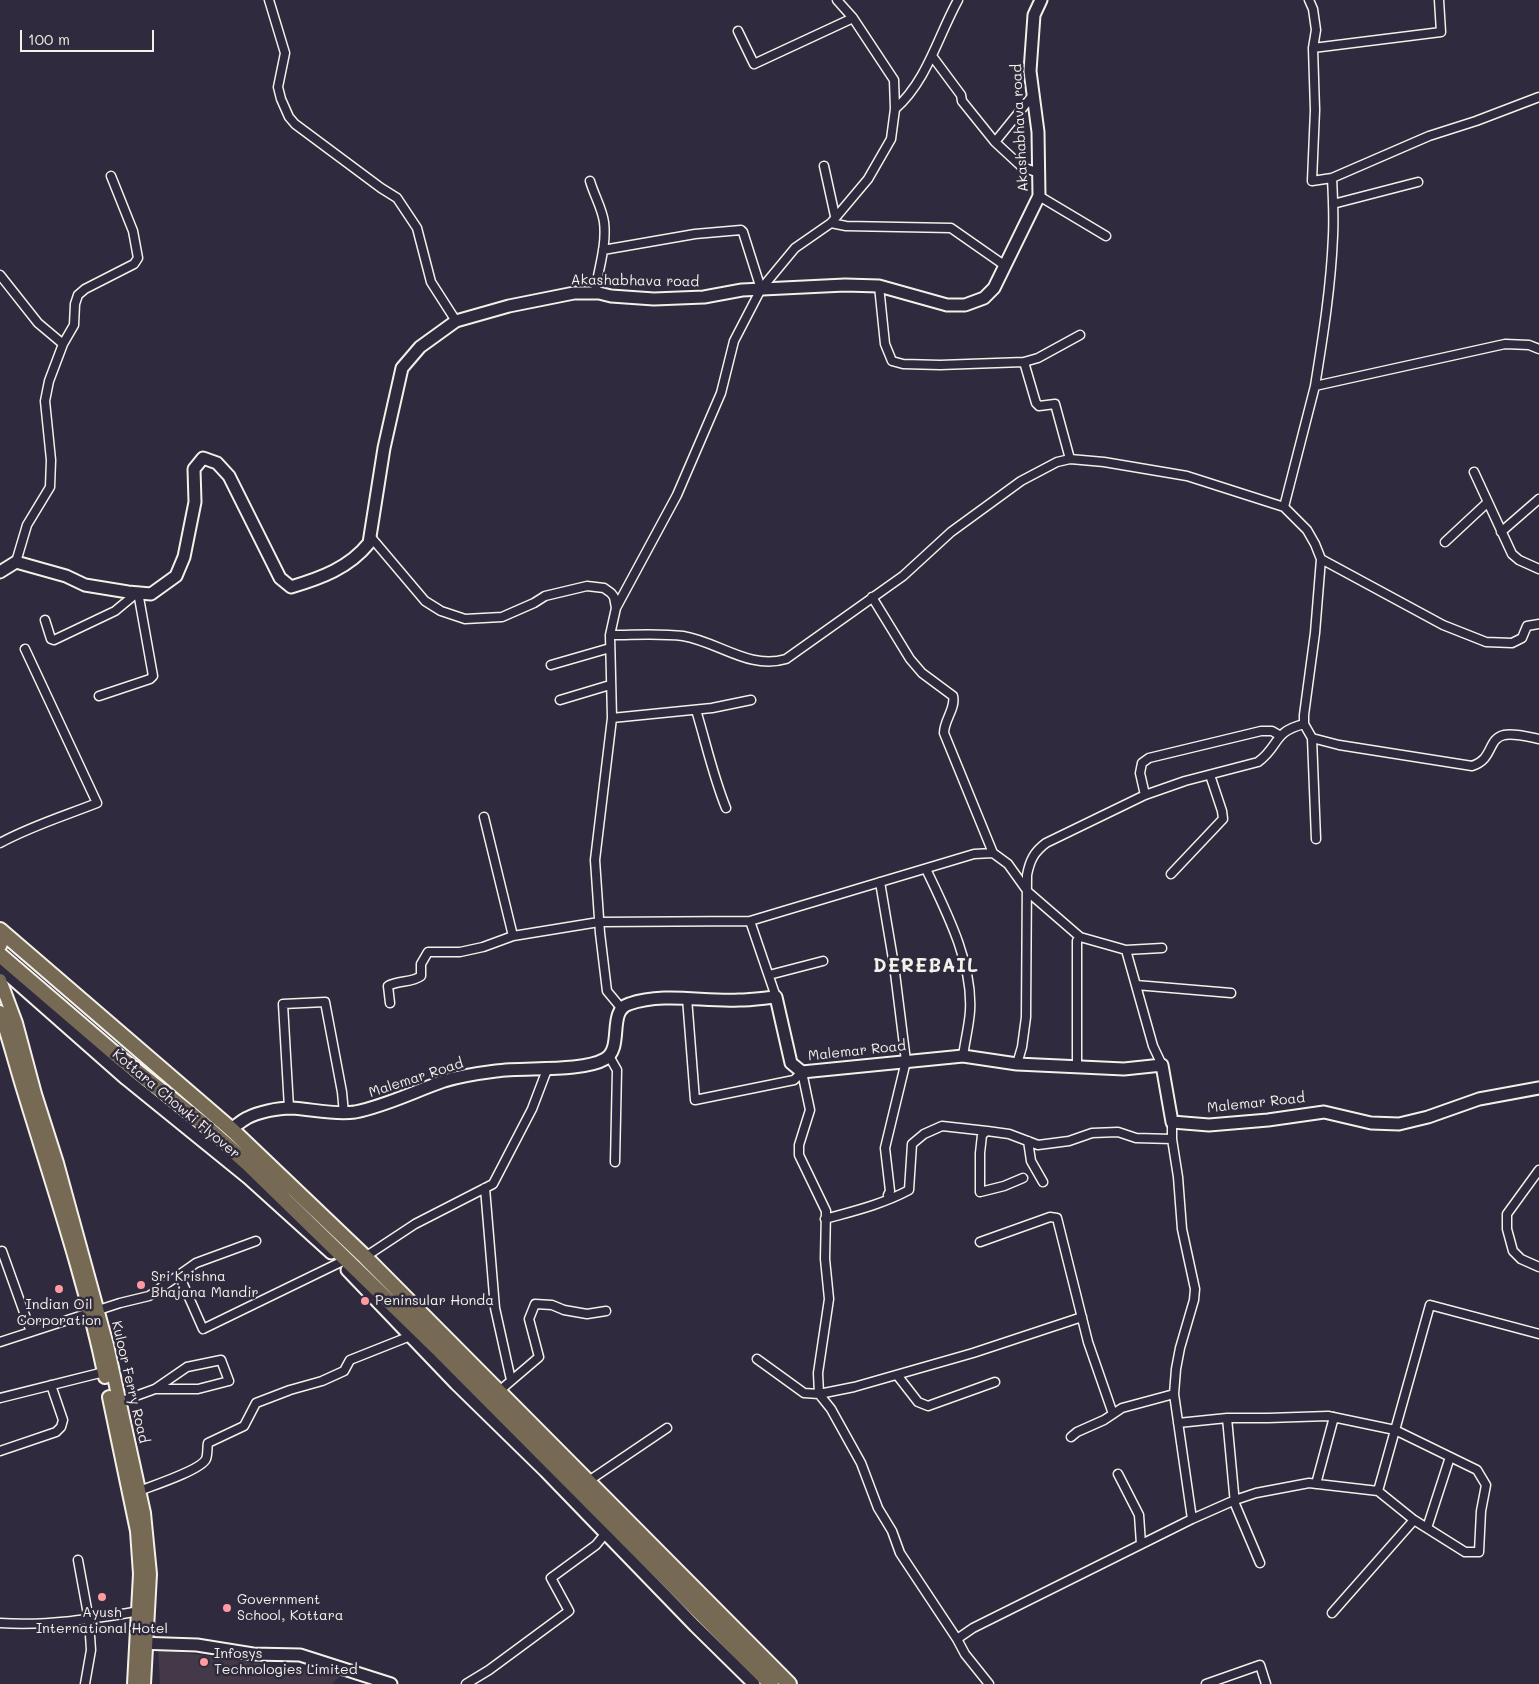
<!DOCTYPE html>
<style>
body{margin:0}
#map{position:relative;width:1539px;height:1684px;overflow:hidden;background:#2f2a3d;font-family:Mali,sans-serif}
canvas{display:block}
.scale{position:absolute;left:20px;top:30px;width:134px;height:22px;box-sizing:border-box;border:2px solid #f4f1e8;border-top:0;padding-left:6px;font-size:15px;line-height:18px;white-space:nowrap;color:#f4f1e8;-webkit-text-stroke:4px #2f2a3d;paint-order:stroke}
</style>
<div id="map">
<canvas width="1539" height="1684"></canvas>
<div class="scale">100 m</div>
</div>
<script>
const ctx = document.querySelector('canvas').getContext('2d');
ctx.lineJoin = 'round';
function fill(path, color) { ctx.fillStyle = color; ctx.fill(path, 'evenodd'); }
function trace(path, color, width, dash) { ctx.strokeStyle = color; ctx.lineWidth = width; ctx.lineCap = dash ? 'butt' : 'round'; ctx.setLineDash(dash || []); ctx.stroke(path); }
function write(font, color, halo, rows, align = 'center') {
  ctx.font = font + ' Mali,sans-serif'; ctx.lineWidth = 5; ctx.setLineDash([]); ctx.textBaseline = 'middle'; ctx.strokeStyle = halo; ctx.fillStyle = color; for (const [text, x, y, turn = 0] of rows) {
    ctx.save(); ctx.translate(x, y); ctx.rotate((+turn || 0) * Math.PI / 180); ctx.textAlign = isNaN(turn) ? turn : align; if (halo) ctx.strokeText(text, 0, 0); ctx.fillText(text, 0, 0); ctx.restore();
  }
}
fill(new Path2D(`
 M158 1649 341 1675 332 1684H160Z`), '#433948');
const street = new Path2D(`
 M269 0 285 53 278 87 281 99 289 117 295 124 381 188 397 198 417 228 431 282 456 321
 M1309 0 1313 9 1316 30 1313 48 1315 110 1312 181 1332 178C1333 197 1334 217 1333 236 1331 286 1323 337 1315 386
 M738 31 754 64 853 18
 M1313 48 1441 32 1439 0
 M932 56 961 95 962 101 995 142 1022 167 1039 173
 M895 109C927 81 938 36 958 0
 M995 142 1033 95
 M824 166 835 216
 M1332 178 1429 136 1476 121 1539 97
 M590 181C594 195 602 208 604 222 607 246 598 270 595 293
 M1039 196 1106 236
 M1333 204 1418 182
 M831 223 846 226 951 228 1004 265
 M603 250 695 234 741 230 743 232 761 289
 M0 275 38 323 63 344 49 381 45 401 51 460 50 487 27 525 16 562
 M879 286 885 344 892 361 903 364 940 365 1024 362 1038 358 1080 335
 M63 344 74 325 75 304 78 295 85 289 134 264 138 258 133 231 111 176
 M1024 362 1036 403 1039 406 1055 404 1070 459
 M1474 472 1512 554 1519 560 1539 569
 M1284 507 1315 386 1505 344 1529 345 1539 349
 M1501 532 1539 499
 M370 536 425 601 441 611 465 619 502 617 534 603 545 596 587 586 604 588 611 593 614 597 616 608 610 635 612 718 595 860 600 933 607 991 622 1009
 M1445 542 1488 502
 M1321 559 1443 625 1486 642 1512 643 1522 638 1527 626 1539 624
 M872 597 910 659 922 673 953 696C956 708 944 720 944 733L993 853
 M616 608 677 495 721 393 734 341 761 289 795 248 831 223 868 179 891 139 895 109 894 80 853 18 837 0
 M45 620 51 639 54 640 115 611 138 592
 M610 635C634 635 660 633 683 636 719 642 749 670 786 659L903 576 951 532 1021 481 1057 462 1070 459 1104 462 1187 476 1284 507 1307 530 1315 544 1321 559 1315 633 1304 715V724C1272 732 1280 746 1258 762L1185 781 1145 795 1046 843C1034 852 1030 860 1027 875L1026 1017 1022 1047 1017 1064
 M551 665 610 648
 M99 696 150 679 153 676 138 592
 M560 700 610 685
 M696 710C706 743 713 776 726 808
 M612 718 712 708 751 700
 M1304 724 1312 738 1339 745 1472 766C1494 759 1487 739 1504 735 1514 733 1529 737 1539 739
 M1312 738 1316 839
 M1145 795 1140 773 1142 763 1149 758 1261 731H1272L1279 735
 M484 817 513 936
 M0 843C31 826 64 816 97 803L25 649
 M926 869C946 911 973 963 970 1011 969 1026 965 1041 963 1056
 M1171 874 1223 819 1222 811 1210 775
 M880 882 894 965 906 1061 885 1148 890 1191 888 1195
 M1077 941V1067
 M1126 950 1153 1046 1162 1065
 M769 975 823 961
 M1136 985 1231 993
 M776 997 750 921 974 854 993 853 1008 864 1028 892 1080 937 1126 950 1162 948
 M687 998 695 1100 794 1080 802 1072
 M390 1003 388 986C398 980 412 983 421 976V964L428 952H460L483 947 513 936 599 922 750 921
 M609 1056 617 1070 615 1162
 M802 1072 810 1110 799 1145V1155L826 1211 825 1259 829 1299 818 1373 819 1394 831 1409 861 1463 878 1508 892 1531 900 1553 957 1639
 M289 1108 283 1004 325 1002 342 1092 344 1114
 M1172 1122V1139L1178 1177 1182 1229 1195 1289 1194 1300 1180 1348 1176 1369 1174 1394 1192 1519
 M1028 1141 1031 1161 1043 1182
 M1539 1170 1507 1214V1229L1513 1251 1521 1259 1539 1267
 M1023 1178 1004 1186 980 1192V1153L982 1135 987 1131 1009 1134 1038 1145 1069 1141 1092 1133 1118 1132 1136 1138 1172 1139
 M485 1188 495 1308 511 1380
 M825 1219C854 1211 883 1204 909 1190L912 1144 924 1134 942 1126 987 1131
 M980 1242 1050 1217 1057 1218 1088 1342 1113 1414
 M2 1251 31 1332
 M365 1257 415 1224 493 1184 532 1109 548 1067
 M179 1275 196 1263 256 1241
 M0 1342 120 1303 149 1296 179 1275 203 1329 347 1259
 M757 1359 804 1393 819 1394 854 1387 973 1353 1082 1317
 M897 1375 918 1402 928 1406 995 1382
 M498 1392 539 1357 529 1319 535 1304 552 1305 564 1310 587 1314 606 1311
 M0 1398 104 1372
 M119 1402 155 1389 187 1367 221 1360 229 1381 198 1389H155
 M1178 1423 1227 1418
 M1071 1437 1077 1432 1104 1420 1122 1408 1174 1394
 M0 1451 56 1432 61 1427 63 1420 51 1385
 M1118 1474 1139 1515 1141 1544
 M587 1482 667 1428
 M1316 1484 1334 1417
 M139 1491C152 1486 201 1470 206 1459 208 1454 207 1447 208 1443L244 1426 256 1403 290 1390 322 1381 344 1371 350 1360 413 1335
 M1427 1528 1450 1457
 M78 1560 89 1620 91 1650 85 1684
 M1260 1563 1235 1504 1227 1418H1268L1328 1416 1395 1430 1477 1470 1486 1485 1481 1511 1479 1552H1465L1414 1520
 M1332 1613 1414 1520 1378 1491 1430 1305 1539 1334
 M0 1623C47 1626 93 1619 140 1611
 M466 1684 489 1670 569 1611 551 1578 596 1545 605 1534
 M989 1684 965 1654 957 1639 973 1628 1192 1519 1235 1500 1256 1493 1309 1483 1378 1491
 M1206 1684 1260 1665 1266 1684`);
const secondary = new Path2D(`
 M0 572 16 562 66 576 85 585 128 592 151 594 176 576 184 557 195 502 194 469 203 458 217 463 229 476 280 578 291 587C321 578 349 568 369 543L384 448 402 368 420 347 456 321 509 306 574 293H599L611 296 654 299 704 297 742 290 845 285 879 286 947 305H965L984 298 994 288 1039 196 1038 132 1030 71 1034 15 1041 0
 M0 968 126 1079 248 1178 331 1253
 M231 1129C236 1126 241 1121 247 1118 258 1112 278 1108 291 1108 312 1109 333 1115 355 1112 386 1106 415 1091 444 1081 460 1076 480 1073 496 1071 524 1067 583 1072 605 1059 624 1048 607 1011 629 1004 664 992 703 1002 739 1000 751 1000 764 998 776 997L791 1063 802 1072 963 1056 1017 1064 1124 1069 1162 1065 1172 1122 1209 1125 1268 1120 1324 1112 1371 1123 1399 1124 1428 1117 1479 1099 1539 1088
 M347 1270 456 1384 545 1471 695 1626 754 1684
 M138 1643 197 1645 253 1654 300 1655 391 1684`);
const primary = new Path2D(`
 M0 946 5 934
 M0 980 16 1023 35 1094 57 1163 107 1345 144 1513 150 1574 144 1684
 M0 1012C9 1039 16 1066 24 1092 53 1187 85 1281 105 1377
 M109 1397 137 1531 140 1574 134 1684`);
const highway = new Path2D(`
 M0 930 231 1129 365 1257 789 1684
 M0 955 120 1058 203 1124 247 1163 438 1349 771 1684`);
trace(street, '#f4f1e8', 11);
trace(secondary, '#f4f1e8', 15);
trace(primary, '#f4f1e8', 16);
trace(highway, '#f4f1e8', 18);
trace(street, '#2f2a3d', 8);
trace(secondary, '#2f2a3d', 11);
trace(primary, '#766a54', 12);
trace(highway, '#766a54', 14);
for (const [x, y, r, color] of [
 [141,1285,5,"#ff9aa2"],
 [59,1289,5,"#ff9aa2"],
 [365,1301,5,"#ff9aa2"],
 [102,1597,5,"#ff9aa2"],
 [227,1608,5,"#ff9aa2"],
 [204,1662,5,"#ff9aa2"]
]) { const dot = new Path2D(); dot.arc(x, y, r, 0, 2 * Math.PI); ctx.fillStyle = color; ctx.fill(dot); trace(dot, '#2f2a3d', 2); }
write('14px', '#f4f1e8', '#2f2a3d', [
 ["Akashabhava road",1020,128,-93],
 ["Akashabhava road",635,281,1],
 ["Malemar Road",857,1051,-6],
 ["Malemar Road",416,1078,-18],
 ["Malemar Road",1256,1103,-6],
 ["Kottara Chowki Flyover",176,1104,40],
 ["Kuloor Ferry Road",130,1382,77]
]);
write('14px', '#f4f1e8', '#2f2a3d', [
 ["Sri Krishna",151,1277],
 ["Bhajana Mandir",151,1293],
 ["Peninsular Honda",375,1301],
 ["Indian Oil",59,1305,"center"],
 ["Corporation",59,1321,"center"],
 ["Government",237,1600],
 ["School, Kottara",237,1616],
 ["Ayush",102,1613,"center"],
 ["International Hotel",102,1629,"center"],
 ["Infosys",214,1654],
 ["Technologies Limited",214,1670]
], 'left');
ctx.letterSpacing = '1px';
write('bold 19px', '#f4f1e8', '#2f2a3d', [
 ["DEREBAIL",926,966]
]);
ctx.letterSpacing = '0px';
</script>
